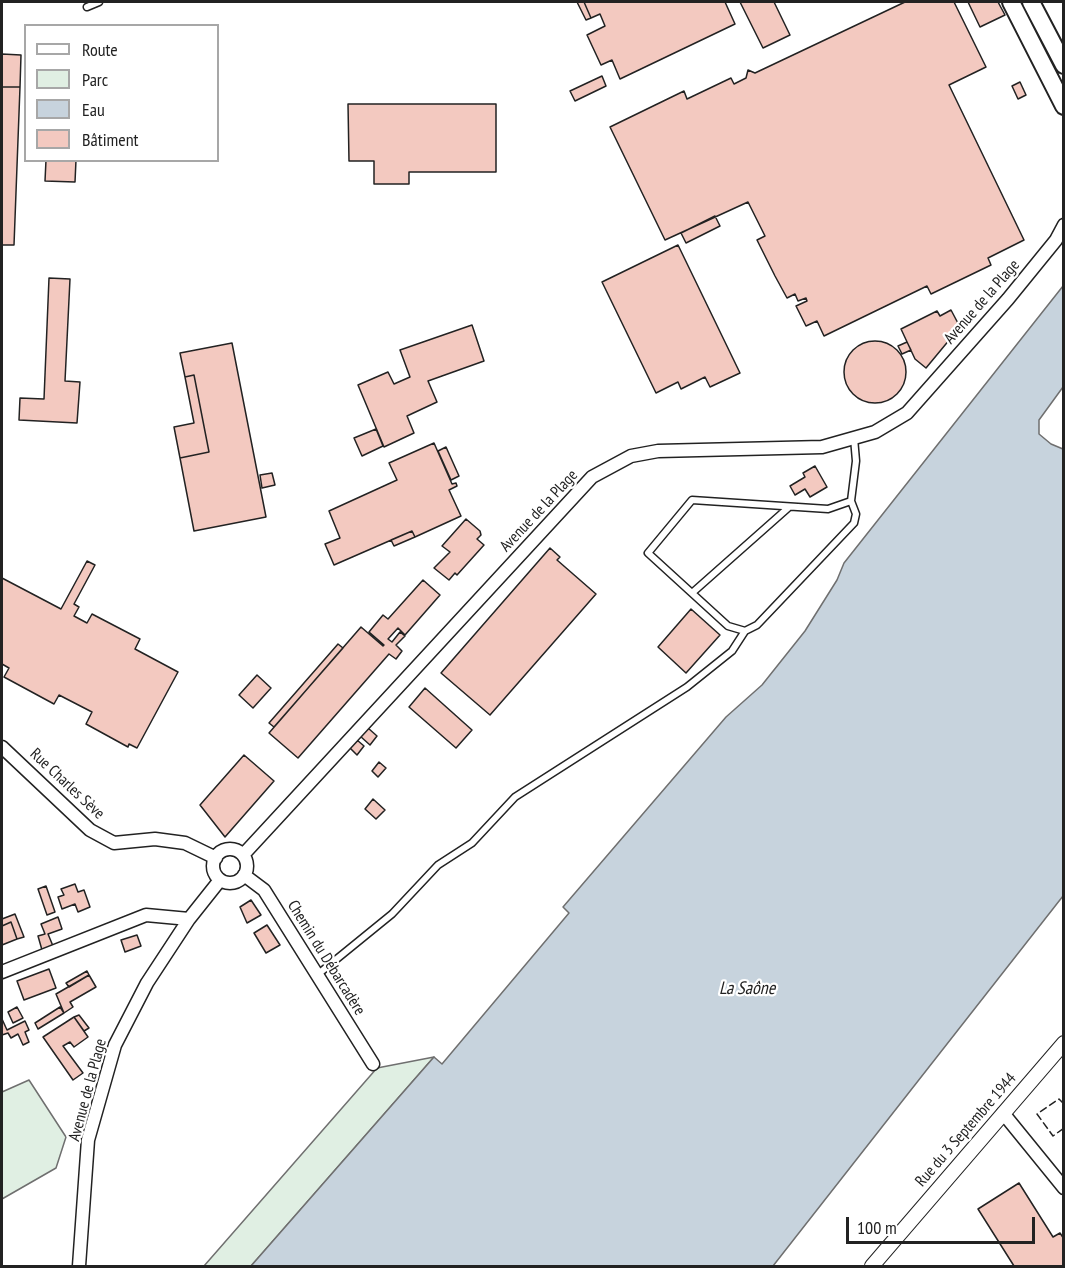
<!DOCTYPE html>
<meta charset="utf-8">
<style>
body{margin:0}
#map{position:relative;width:1065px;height:1268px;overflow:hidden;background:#fff;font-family:"PT Sans Narrow",sans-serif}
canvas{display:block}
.frame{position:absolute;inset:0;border:3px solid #222;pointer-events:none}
.legend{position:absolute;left:24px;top:24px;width:195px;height:138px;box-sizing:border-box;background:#fff;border:2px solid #a7a7a7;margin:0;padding:8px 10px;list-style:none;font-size:18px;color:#222}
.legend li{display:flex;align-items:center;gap:12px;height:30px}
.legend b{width:30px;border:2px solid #a7a7a7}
.scale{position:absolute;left:846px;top:1217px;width:189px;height:27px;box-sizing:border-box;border:3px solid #222;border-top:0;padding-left:8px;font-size:18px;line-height:21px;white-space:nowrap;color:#222;-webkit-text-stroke:4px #fff;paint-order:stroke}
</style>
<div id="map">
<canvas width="1065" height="1268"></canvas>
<div class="frame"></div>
<ul class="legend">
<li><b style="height:8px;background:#fff"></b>Route</li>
<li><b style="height:16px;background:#e0efe3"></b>Parc</li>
<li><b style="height:16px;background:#c7d3dd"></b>Eau</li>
<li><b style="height:16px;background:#f3c9c0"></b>Bâtiment</li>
</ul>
<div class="scale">100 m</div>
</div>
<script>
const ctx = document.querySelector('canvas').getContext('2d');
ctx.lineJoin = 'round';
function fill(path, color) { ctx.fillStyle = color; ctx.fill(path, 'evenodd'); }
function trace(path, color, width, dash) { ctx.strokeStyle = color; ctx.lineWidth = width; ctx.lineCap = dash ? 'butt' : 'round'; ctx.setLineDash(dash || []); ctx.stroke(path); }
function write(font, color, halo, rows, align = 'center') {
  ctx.font = font + ' "PT Sans Narrow",sans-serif'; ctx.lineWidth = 4.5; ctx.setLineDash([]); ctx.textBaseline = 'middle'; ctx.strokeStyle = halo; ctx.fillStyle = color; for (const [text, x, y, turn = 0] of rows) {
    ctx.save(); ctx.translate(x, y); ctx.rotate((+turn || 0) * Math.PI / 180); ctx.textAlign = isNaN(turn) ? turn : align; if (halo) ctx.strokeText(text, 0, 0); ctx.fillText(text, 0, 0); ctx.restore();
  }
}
const green = new Path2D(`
 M434 1057 251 1266H204L377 1068Z
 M29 1080 66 1137 56 1168 2 1199V1092Z`);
fill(green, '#e0efe3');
trace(green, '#6f6f6f', 1.5);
const water = new Path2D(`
 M1063 286V387L1039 420V434L1051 444 1063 449V896L773 1266H251L434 1057 442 1064 569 913 563 907 726 717 762 685 805 631 837 580 844 563Z`);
fill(water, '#c7d3dd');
trace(water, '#6f6f6f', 1.5);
const building = new Path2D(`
 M577 2H584L591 18 586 20Z
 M584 2H725L735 24 620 79 612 60 601 65 587 35 605 26 600 14 591 18Z
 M740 2H774L790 35 763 48Z
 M905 2H954L986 67 949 85 1024 240 988 258 991 265 931 294 927 286 824 336 817 321 806 326 796 306 807 301 806 298 798 301 795 294 787 298 775 276 757 240 765 236 748 202 665 240 610 127 684 91 687 99 731 78 734 84 746 78 748 70 755 73Z
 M968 2H998L1005 15 980 27Z
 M2 54 21 55 20 87H2Z
 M602 76 606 86 575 101 570 91Z
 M1020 82 1026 95 1018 99 1012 86Z
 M2 87H20L14 245H2Z
 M348 104H496V172H409V184H374V161H349Z
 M46 160H76L75 182 45 181Z
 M715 216 720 226 686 243 681 233Z
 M678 245 740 373 710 387 705 377 681 389 678 382 656 393 602 282Z
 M49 278 70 279 65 381 80 382 77 423 19 420 20 398 44 399Z
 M951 310 960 327 926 368 915 359 901 329 937 311 940 316Z
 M472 325 484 361 428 381 437 402 407 416 414 433 384 447 358 385 388 372 394 384 410 377 400 350Z
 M844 372a31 31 0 1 1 62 0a31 31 0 1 1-62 0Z
 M907 342 911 350 902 354 898 346Z
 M232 343 266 517 194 531 180 458 209 452 194 375 185 377 180 353Z
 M194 375 209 452 180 458 174 427 194 423 185 377Z
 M376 429 383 446 362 456 354 438Z
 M434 443 452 484 456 483 457 486 449 490 461 516 415 537 412 531 334 565 325 544 340 538 329 511 397 480 389 463Z
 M446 447 459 476 451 480 438 451Z
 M815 466 827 487 810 497 805 489 795 495 790 486 805 477 803 473Z
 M272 473 275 485 262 488 260 475Z
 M466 519 480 531 481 535 477 539 484 545 457 575 455 573 449 580 434 568 450 552 442 546Z
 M412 531 415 537 394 546 391 540Z
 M550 548 560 557 557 560 596 594 490 715 441 673Z
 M87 561 95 565 74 604 79 607 74 616 87 623 92 614 140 639 135 649 178 672 137 748 129 744 128 747 86 724 92 712 59 695 54 704 4 677 9 668 2 664V578L61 609Z
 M423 580 440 595 405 635 398 628 388 639 392 642 400 632 405 636 396 645 402 651 396 659 389 654 298 758 269 733 361 627 383 646 384 645 369 632 383 615 388 619Z
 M691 609 720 635 686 673 658 647Z
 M338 644 343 648 274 727 269 723Z
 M257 675 271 688 253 708 239 695Z
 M425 688 472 730 456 748 409 707Z
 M368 728 377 736 370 745 360 736Z
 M357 740 364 746 357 755 350 748Z
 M244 755 274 781 225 837 200 805Z
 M379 762 386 768 378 777 372 771Z
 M373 799 385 810 376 819 365 809Z
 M75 884 78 892 84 890 90 907 78 912 75 904 62 909 58 897 64 895 61 889Z
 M46 886 55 912 47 915 38 889Z
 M251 900 261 915 247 923 240 907Z
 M15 914 24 937 17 939 11 922 2 926V919Z
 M58 917 62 929 48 934 53 946 42 950 38 936 45 934 41 924Z
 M11 922 17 939 2 945V926Z
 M267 925 280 945 266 953 254 933Z
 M137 935 141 946 125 952 121 940Z
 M49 969 56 988 24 1000 17 981Z
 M87 971 89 975 69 987 66 983Z
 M89 975 96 987 70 1002 73 1007 64 1013 56 994Z
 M17 1007 23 1018 13 1023 8 1012Z
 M60 1007 64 1013 38 1029 35 1023Z
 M79 1015 89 1028 84 1031 74 1017Z
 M74 1017 88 1037 74 1047 70 1042 63 1046 83 1073 73 1080 43 1037Z
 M2 1019 7 1030 25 1021 29 1030 25 1032 29 1042 23 1045 18 1034 11 1038 8 1033 2 1035Z
 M1019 1183 1053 1237 1060 1233 1064 1239V1266H1014L978 1209Z`);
fill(building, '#f3c9c0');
trace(building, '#222', 1.5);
const service = new Path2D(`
 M87 7 99 2
 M851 501 828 509 692 500 648 553 728 626 745 631 757 625 854 523 856 514 851 501 856 461 854 438
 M692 593 788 508
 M317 975 392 914 438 865 472 843 515 797 687 687 732 651 745 631`);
const minor = new Path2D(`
 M2 747 90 830 114 843 155 839 185 843 216 858
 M213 866a17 17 0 1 1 34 0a17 17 0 1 1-34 0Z
 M243 855 592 477 631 456 658 451 822 447 875 432 907 413 1008 299 1056 240 1064 225
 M244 875 264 890 373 1064
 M2 972 146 915 189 919
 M1003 1113 1064 1188
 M79 1266 88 1140 115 1045 147 983 189 919 220 880`);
const tertiary = new Path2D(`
 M872 1266 1064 1043`);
const secondary = new Path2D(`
 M1011 2 1064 106
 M1031 2 1064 65`);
trace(service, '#222', 9);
trace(minor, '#222', 15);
trace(tertiary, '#222', 16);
trace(secondary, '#222', 20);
trace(service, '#fff', 6);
trace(minor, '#fff', 12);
trace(tertiary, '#fff', 14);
trace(secondary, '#fff', 16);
trace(new Path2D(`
 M1064 1104 1059 1099 1037 1114 1053 1136 1064 1128`), '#222', 1.5, [8, 3]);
write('16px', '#222', '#fff', [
 ["Avenue de la Plage",982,302,-49],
 ["Avenue de la Plage",539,511,-47],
 ["Rue Charles Sève",67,784,43],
 ["Chemin du Débarcadère",326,958,58],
 ["Avenue de la Plage",88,1090,-75],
 ["Rue du 3 Septembre 1944",966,1130,-49]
]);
write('italic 18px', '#222', '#fff', [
 ["La Saône",747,989]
]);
</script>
